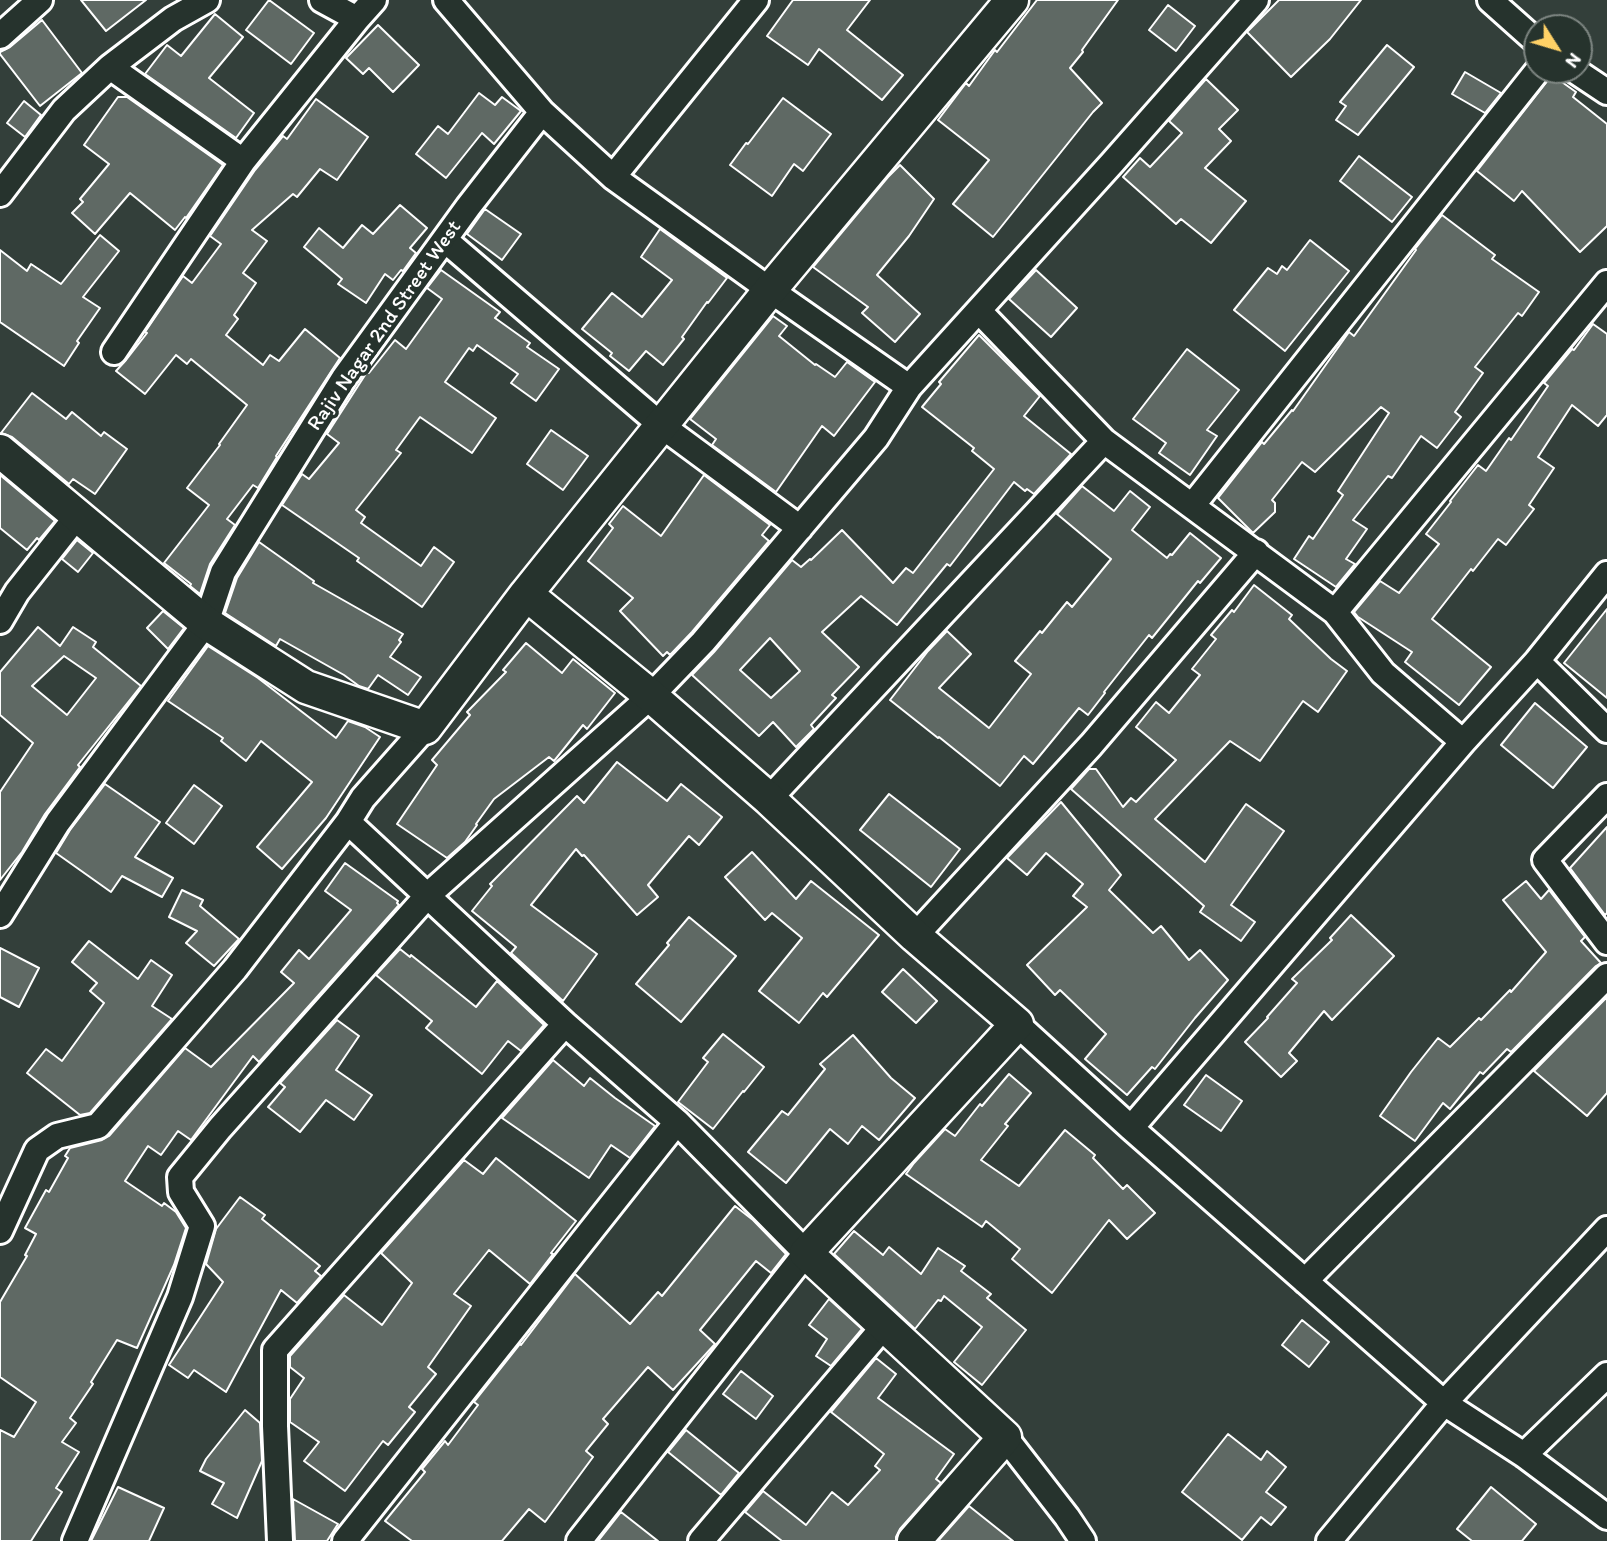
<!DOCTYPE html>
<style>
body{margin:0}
#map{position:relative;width:1607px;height:1541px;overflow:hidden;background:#333f3a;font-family:Itim,sans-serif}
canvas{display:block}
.north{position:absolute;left:1523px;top:14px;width:70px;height:70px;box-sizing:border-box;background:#26332d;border:2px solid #7d8581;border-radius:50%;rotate:127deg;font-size:19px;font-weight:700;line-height:28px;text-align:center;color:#fff}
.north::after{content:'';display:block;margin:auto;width:24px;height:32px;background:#ffd166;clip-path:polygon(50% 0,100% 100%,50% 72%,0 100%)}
</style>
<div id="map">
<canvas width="1607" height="1541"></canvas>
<div class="north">N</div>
</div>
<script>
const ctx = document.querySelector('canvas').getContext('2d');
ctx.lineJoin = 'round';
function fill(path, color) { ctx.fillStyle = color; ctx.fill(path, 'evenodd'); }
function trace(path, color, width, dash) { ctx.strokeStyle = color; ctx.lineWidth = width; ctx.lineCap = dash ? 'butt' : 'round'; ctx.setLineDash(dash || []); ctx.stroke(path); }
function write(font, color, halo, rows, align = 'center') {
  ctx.font = font + ' Itim,sans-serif'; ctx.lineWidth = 7; ctx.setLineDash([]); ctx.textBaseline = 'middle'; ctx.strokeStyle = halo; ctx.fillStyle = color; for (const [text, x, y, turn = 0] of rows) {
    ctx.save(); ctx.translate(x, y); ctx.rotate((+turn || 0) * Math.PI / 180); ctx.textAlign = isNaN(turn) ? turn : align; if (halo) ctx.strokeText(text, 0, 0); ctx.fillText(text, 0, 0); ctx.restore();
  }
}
const building = new Path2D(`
 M81 0H146L106 31Z
 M269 0 314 33 291 64 246 30Z
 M793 0H870L847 30 903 75 882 100 819 49 808 65 767 36Z
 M1037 0H1118L1082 50 1083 52 1070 68 1102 103 1093 112 993 237 953 204 989 160 938 120 966 83 969 86 995 50 997 52Z
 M1279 0H1361L1330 39 1291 77 1247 32Z
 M1168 5 1195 26 1176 51 1149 30Z
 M215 14 243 37 209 78 254 113 236 138 145 74 167 45 181 56Z
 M42 20 82 73 40 106 0 54V52L10 47Z
 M378 25 419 65 393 92 369 68 363 74 346 58Z
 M1387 45 1414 67 1358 135 1336 120 1346 106 1340 102Z
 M1465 72 1501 93 1485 113 1452 94Z
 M1552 75 1576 92 1573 97 1607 124V226L1580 252 1522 191 1514 201 1477 171Z
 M1206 79 1238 110 1219 129 1231 141 1205 168 1246 201 1211 243 1181 219 1176 224 1123 177 1140 158 1150 167 1182 133 1169 121Z
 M479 93 495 105 502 97 521 111 494 144 482 133 446 178 416 154 438 126 448 134Z
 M118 97H127L223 165 186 218 185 217 175 230 130 193 95 234 72 213 83 202 80 199 109 164 84 145Z
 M783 98 831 134 803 171 794 164 772 196 730 165 746 143 748 144Z
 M316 99 368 137 337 180 320 169 297 197 293 194 252 230 267 241 243 273 256 283 234 315 238 319 226 335 263 365 270 355 279 361 305 329 340 358 276 456 277 457 258 488 253 485 227 519 235 525 210 564 200 594 190 586 191 584 164 563 209 505 187 488 220 445 219 444 247 405 191 359 187 364 176 355 145 394 116 371 126 360 147 333 145 332 183 276 192 283 221 244 210 236 255 170 283 136 287 139Z
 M24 101 41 115 25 137 7 123Z
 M1359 156 1412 197 1392 222 1340 181Z
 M900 165 934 199 909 236 877 275 920 314 895 342 862 313 868 307 813 267 888 177Z
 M400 205 427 228 410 248 416 253 403 271 401 270 393 280 385 274 366 303 338 284 342 279 304 247 319 228 343 248 362 225 373 234Z
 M485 209 521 234 502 260 467 234Z
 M1442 215 1495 255 1492 259 1539 292 1522 316 1518 313 1475 367 1483 373 1455 412 1461 417 1437 448 1421 436 1392 478 1388 476 1353 520 1367 529 1346 559 1355 564 1336 587 1294 559 1309 536 1313 539 1343 495 1338 491 1389 413 1381 407 1315 472 1302 462 1272 500 1275 503V512L1253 533 1218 498 1262 442 1264 444 1292 410 1293 411 1349 332 1354 336 1416 250 1415 249 1419 244Z
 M660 229 727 278 708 303 707 302 682 337 684 339 663 365 646 351 629 371 610 356 612 353 582 329 612 293 642 317 672 280 641 257Z
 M100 235 119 251 83 297 100 308 77 341 79 343 64 366 0 322V250L27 271 31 264 61 284Z
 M1310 240 1349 271 1285 351 1234 310 1268 268 1277 274 1282 266 1287 270Z
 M441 270 500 312 495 318 530 343 527 347 559 369 536 401 511 383 518 374 477 345 473 351 469 348 445 382 496 418 472 453 420 417 396 450 401 453 356 510 365 517 361 523 421 566 434 547 454 562 422 607 357 561 359 558 282 505 302 474 309 479 339 443 327 434 367 372 369 373 395 340 406 349 442 299 427 288Z
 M1036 270 1077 308 1051 337 1009 299Z
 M773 316 787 326 779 336 815 365 816 364 835 377 847 362 875 382 834 436 822 426 776 492 712 445 716 439 690 419Z
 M1593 324 1607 334V415L1598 426 1572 405 1538 457 1554 468 1529 505 1534 509 1506 545 1498 539 1473 571 1471 569 1432 619 1491 667 1459 705 1405 662 1412 652 1358 617 1354 612 1380 581 1399 593 1439 544 1426 534 1451 502 1450 501 1478 465 1486 471 1509 438 1511 440 1548 386 1544 383 1572 349 1574 350Z
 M979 335 1040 396 1024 416 1071 454 1034 494 1027 489 1025 491 1014 482 950 566 947 564 897 625 861 596 822 632 859 667 832 695 836 698 811 725 814 729 796 747 773 722 759 736 692 675 714 652 792 560 801 567 810 559 811 560 842 530 893 583 906 568 913 573 994 469 972 451 974 448 922 407 941 384 939 382ZM770 638 800 671 771 698 740 670Z
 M1187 349 1239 390 1207 430 1217 436 1190 475 1159 453 1166 443 1133 419Z
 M32 393 66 419 72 412 101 436 104 432 127 449 95 494 73 479 69 484 12 437 1 433Z
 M551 430 588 456 563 490 527 464Z
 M0 475 55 521 39 540 37 538 27 550 0 528Z
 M704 475 770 525 762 535 769 541 692 632 670 655 667 652 663 656 620 611 633 598 588 561 613 528 609 524 623 506 661 536Z
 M1082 486 1114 511 1130 491 1150 507 1132 530 1167 558 1170 554 1172 555 1190 533 1221 558 1200 583 1198 581 1152 638 1149 635 1104 692 1105 693 1088 715 1079 708 1033 764 1024 756 1000 786 939 737 938 738 890 700 928 651 947 631 971 654 939 688 989 728 1031 674 1015 661 1040 631 1042 633 1067 602 1072 607 1111 559 1057 514Z
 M77 540 93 553 78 572 62 559Z
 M259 542 314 581 313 583 403 634 399 640 401 642 390 657 421 677 408 695 378 675 368 689 359 686 344 675 280 639 276 646 225 613 237 578Z
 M1254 585 1292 615 1289 619 1331 659 1347 671 1318 712 1303 701 1260 761 1230 741 1155 819 1205 862 1246 804 1284 831 1231 905 1255 922 1241 941 1200 912 1204 906 1071 789 1089 769H1096L1123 807 1131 798 1136 802 1176 760 1136 727 1156 702 1169 713 1200 675 1192 669 1216 639 1211 635 1232 610 1234 612Z
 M1607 609V698L1564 663Z
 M163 611 184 628 168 649 147 628Z
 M38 627 60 646 73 627 96 642 93 647 141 686 78 765 80 767 45 814 22 852 0 880V792L33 743 0 715V672ZM64 656 96 678 67 715 32 686Z
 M526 643 562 673 573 659 615 693 587 729 583 725 554 761 549 757 494 799 476 824 477 825 465 842 447 858 397 824 437 765 432 760 470 715 467 712 506 672 503 670Z
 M208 646 258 678 336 738 348 721 365 727 380 737 326 818 282 869 257 847 312 782 261 741 246 761 221 741 223 738 168 701Z
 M1535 703 1587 747 1553 788 1501 745Z
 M617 762 667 801 681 784 722 817 699 845 689 836 648 885 658 897 637 915 584 855 582 856 576 849 531 905 597 954 563 1001 511 953 516 947 472 911 492 886 490 884 577 796 584 803Z
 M105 784 160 822 135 857 173 878 162 897 122 876 111 892 56 853 70 830Z
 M194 785 222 806 194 844 166 823Z
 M889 794 960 849 931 887 860 830Z
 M1061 802 1121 875 1109 890 1153 933 1161 926 1189 960 1200 950 1228 980 1195 1018 1155 1069 1152 1067 1127 1095 1085 1059 1106 1034 1060 990 1055 995 1027 965 1087 907 1073 896 1083 884 1046 853 1027 875 1007 858Z
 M1607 827V913L1605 915 1570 868Z
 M752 852 796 899 811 881 879 935 827 997 823 993 799 1023 759 991 802 938 772 913 765 920 725 877Z
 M345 863 398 901 397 903 399 905 259 1062 253 1056 191 1140 178 1131 161 1155 148 1146 125 1181 162 1206 164 1203 176 1212 186 1228 174 1265 137 1348 117 1340 91 1382 93 1384 70 1418 76 1423 62 1442 79 1452 56 1488 62 1492 31 1541H0V1430L14 1437 36 1402 0 1377V1302L27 1256 25 1255 36 1234 25 1228 46 1190 49 1192 68 1158 65 1156 70 1148 102 1140 109 1136 185 1048 211 1067 294 983 281 972 299 950 309 959 351 910 325 891Z
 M1526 881 1541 899 1549 890 1585 937 1581 941 1601 963 1596 966 1511 1052 1507 1049 1483 1074 1480 1072 1450 1109 1443 1103 1415 1141 1380 1116 1411 1072 1438 1038 1450 1047 1479 1018 1481 1020 1510 990 1511 992 1546 952 1503 900Z
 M182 890 203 900 200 906 239 939 214 966 186 943 197 931 169 917Z
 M1351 915 1394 956 1332 1020 1324 1011 1289 1053 1297 1061 1281 1077 1245 1042 1268 1018 1267 1017 1297 983 1292 979 1332 940 1330 938Z
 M689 917 736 956 681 1022 636 984 669 945 667 943Z
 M89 941 138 979 151 960 172 975 152 1006 172 1019 90 1113 80 1115 27 1073 46 1049 62 1061 104 1003 90 991 97 983 72 962Z
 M0 948 39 968 19 1007 0 997Z
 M400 949 410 957 411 955 476 1007 497 981 544 1025 521 1051 508 1041 482 1074 426 1028 432 1021 376 975Z
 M903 969 937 1001 916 1023 882 992Z
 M1607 997V1093L1587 1116 1534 1071Z
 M337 1020 359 1036 336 1070 372 1095 354 1120 326 1100 300 1132 268 1107 285 1087 280 1083Z
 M723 1034 764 1067 744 1092 743 1091 713 1129 678 1102 708 1062 703 1058Z
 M853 1035 891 1078 915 1098 879 1140 862 1126 848 1144 830 1129 786 1183 748 1152 782 1111 788 1115 825 1069 820 1064Z
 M553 1060 584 1086 590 1078 615 1098 655 1126 630 1158 611 1145 589 1178 502 1118Z
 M1009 1074 1031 1093 1005 1124 1008 1126 981 1160 1019 1186 1065 1130 1095 1155 1093 1158 1123 1189 1127 1185 1155 1213 1127 1239 1109 1220 1052 1293 1012 1259 1020 1249 986 1221 982 1227 906 1174 914 1163 945 1129 955 1136 980 1104 982 1106Z
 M1206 1075 1242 1101 1221 1131 1184 1105Z
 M496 1158 576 1221 551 1253 553 1254 530 1284 489 1250 454 1294 471 1306 428 1367 436 1374 409 1407 415 1412 388 1445 383 1441 345 1491 304 1461 319 1442 290 1422V1399L304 1378 290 1367V1356L344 1295 382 1325 412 1283 381 1253 464 1160 483 1174Z
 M240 1197 265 1215 262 1219 320 1266 315 1271 321 1276 297 1303 281 1290 226 1392 194 1370 188 1378 169 1365 223 1282 206 1264 216 1229Z
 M735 1206 753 1220 786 1254 771 1273 756 1261 700 1330 715 1344 673 1390 648 1367 603 1419 608 1424 586 1451 593 1457 545 1522 529 1509 502 1541H412L385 1521 425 1472 422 1469 445 1441 448 1445 478 1405 474 1402 520 1344 521 1345 575 1274 630 1324 658 1292 662 1296Z
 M854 1231 883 1255 889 1247 921 1274 938 1248 965 1266 961 1271 991 1294 987 1298 1026 1330 982 1385 954 1362 982 1327 944 1296 941 1301 938 1300 915 1329 834 1254Z
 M829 1299 862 1329 831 1366 816 1356 827 1339 809 1325Z
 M1302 1320 1329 1342 1309 1367 1282 1345Z
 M876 1358 896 1374 878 1398 954 1454 936 1479 941 1483 900 1529 896 1537V1541H782L745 1512 763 1491 806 1525 832 1492 848 1505 880 1470 875 1466 884 1454 831 1412Z
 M741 1371 773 1396 756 1419 723 1394Z
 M245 1410 260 1423 262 1461 237 1518 212 1504 224 1483 200 1471 206 1459Z
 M686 1430 739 1473 721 1495 668 1452Z
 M1228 1434 1261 1460 1267 1451 1286 1467 1266 1492 1286 1507 1271 1525 1261 1517 1242 1540 1182 1492Z
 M118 1487 164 1508 149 1541H91Z
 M1491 1487 1536 1524 1522 1541H1472L1457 1529Z
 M293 1499 338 1524 327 1541H295Z
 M969 1506 1013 1541H938Z
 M621 1512 658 1541H598Z`);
fill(building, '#5f6964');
trace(building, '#fff', 2);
const minor = new Path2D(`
 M322 0 357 19
 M446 0 542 112 613 177 770 290 909 387
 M1490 0 1537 42
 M0 36 40 0
 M110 67 173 19 207 0
 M1574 70 1607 92
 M613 177 756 0
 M0 194 64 110 110 67 243 161 357 19 374 0
 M445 240 662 426 800 528
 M979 311 1104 441 1335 612 1383 673 1463 742
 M114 352 243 161
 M1192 506 1538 70
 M1335 612 1607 283
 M0 621 17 592 78 515
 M1537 661 1607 730
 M425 728 363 798 348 822 565 1024 677 1122 806 1253 579 1541
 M1607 796 1545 860 1607 942
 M769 799 1104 441
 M0 915 58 822 206 623 223 572 344 378 468 207 542 112
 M915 936 1091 745 1256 552
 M1017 1024 1131 1128 1444 1403 1524 1455 1607 1517
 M1131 1128 1463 742 1537 661 1607 574
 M0 1231 37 1150 57 1136 98 1126 235 969 348 822
 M1305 1281 1607 976
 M1005 1437 1067 1517 1083 1541
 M1524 1455 1607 1375
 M75 1541 180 1297 202 1226 181 1192 180 1177 220 1128 428 895 651 696 703 642 876 438 909 387 1112 163 1256 0
 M280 1541 275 1426V1350L565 1024
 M345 1541 677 1122
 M701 1541 885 1325
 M1329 1541 1444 1403 1607 1229`);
const tertiary = new Path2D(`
 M0 451 206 623 306 687 425 728 526 594 770 290 1012 0
 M526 594 651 696 769 799 915 936 1017 1024 806 1253 1005 1437 914 1541`);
trace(minor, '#fff', 30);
trace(tertiary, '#fff', 37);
trace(minor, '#26332d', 24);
trace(tertiary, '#26332d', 32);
write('21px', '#fff', '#26332d', [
 ["Rajiv Nagar 2nd Street West",385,326,-55]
]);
</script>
